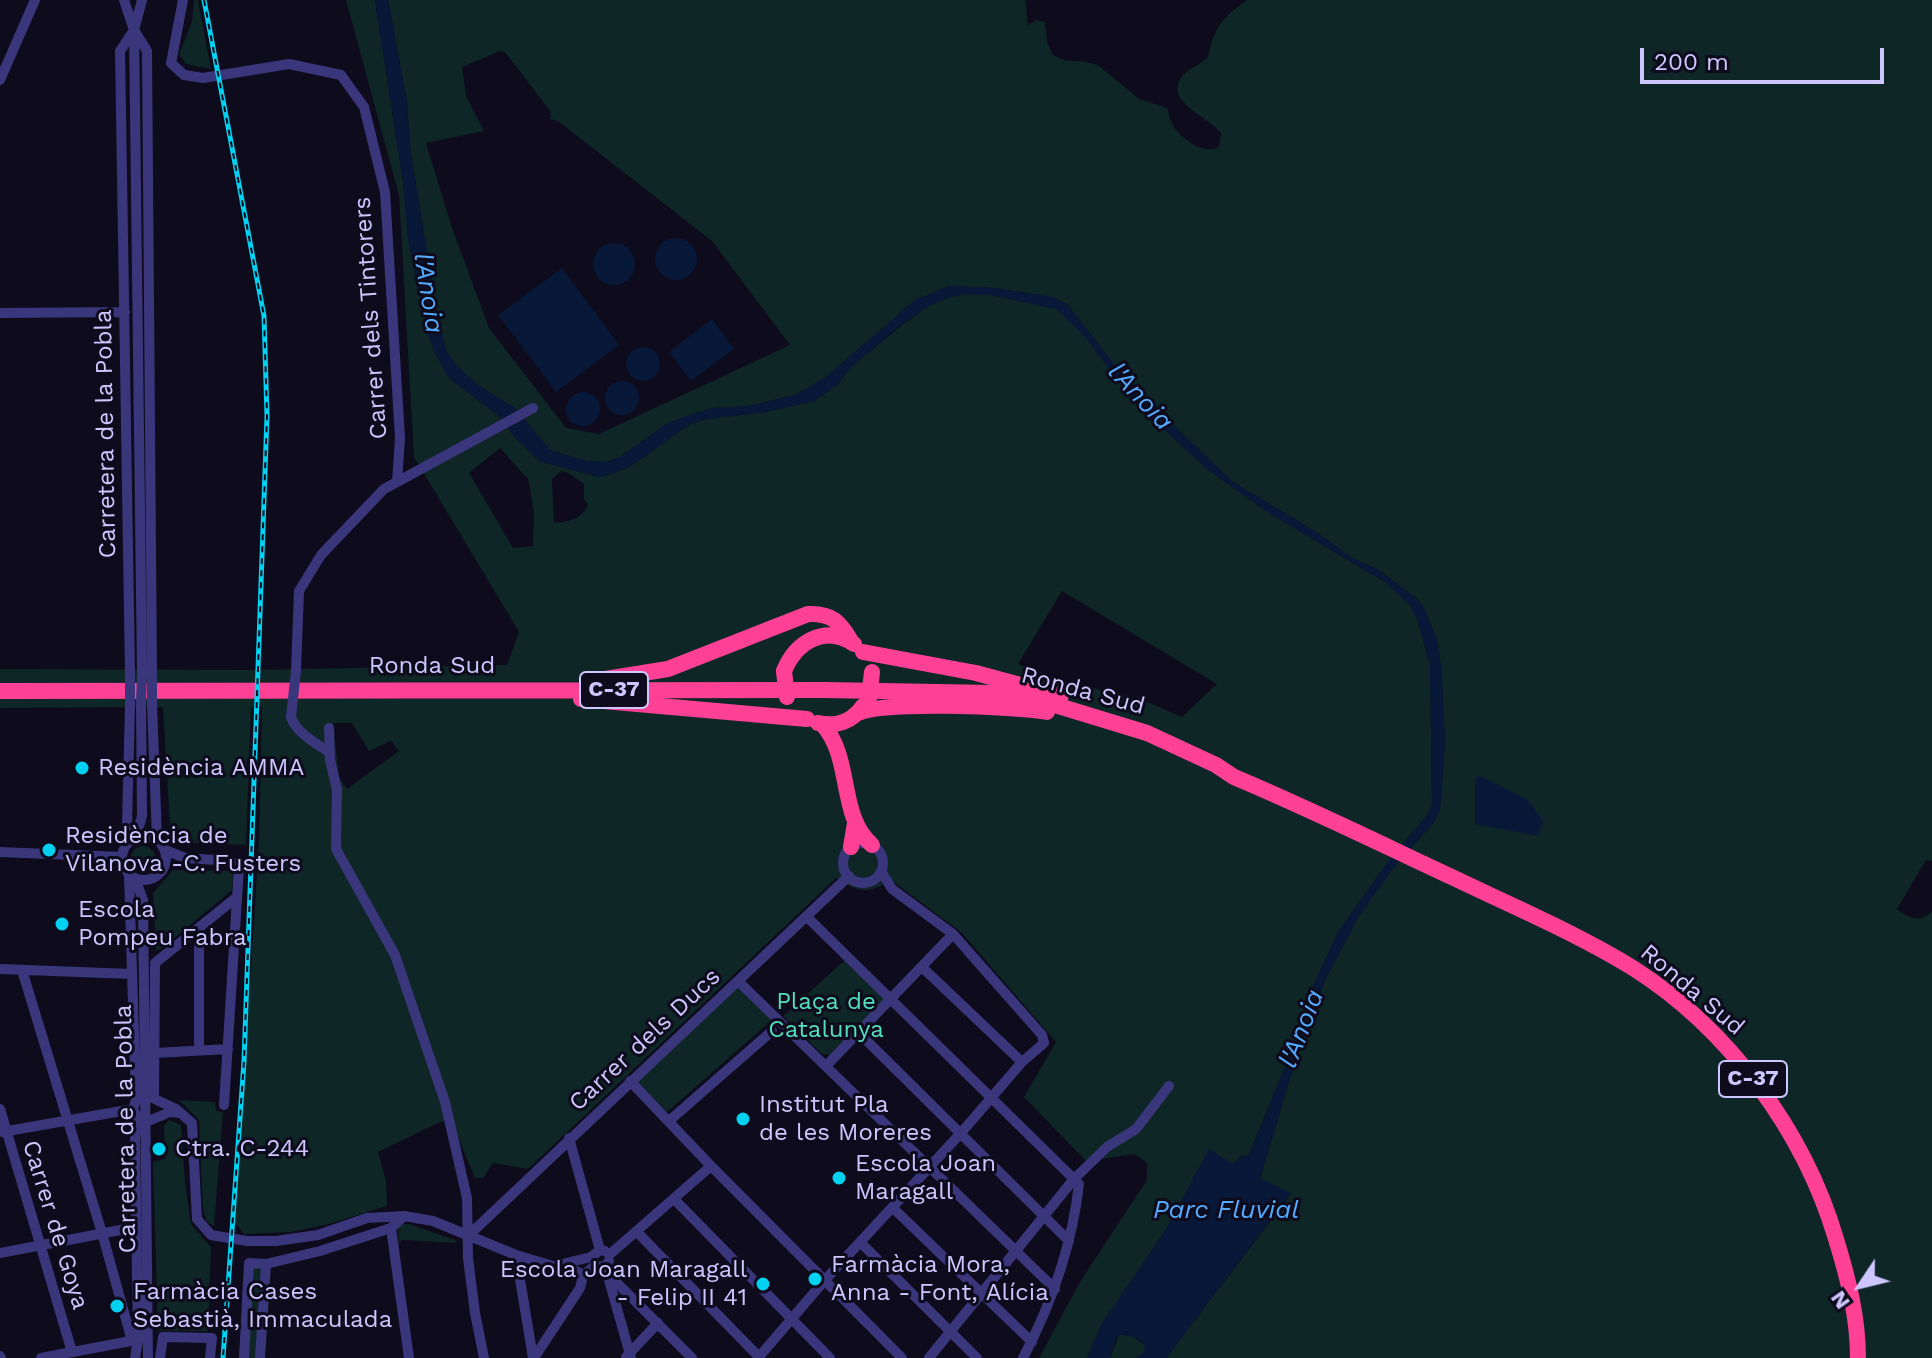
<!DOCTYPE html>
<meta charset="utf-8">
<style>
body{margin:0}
#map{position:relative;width:1932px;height:1358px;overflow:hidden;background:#0e0b1c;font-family:"Work Sans",sans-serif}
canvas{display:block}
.north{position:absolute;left:1820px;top:1246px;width:80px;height:80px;-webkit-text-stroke:6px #0e0b1c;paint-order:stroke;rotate:235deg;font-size:22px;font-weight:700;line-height:32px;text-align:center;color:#cec6ff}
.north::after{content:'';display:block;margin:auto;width:28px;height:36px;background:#cec6ff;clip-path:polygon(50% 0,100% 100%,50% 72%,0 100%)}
.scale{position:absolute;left:1640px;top:48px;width:244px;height:36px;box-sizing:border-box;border:4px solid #cec6ff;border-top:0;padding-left:10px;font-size:24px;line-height:28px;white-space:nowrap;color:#cec6ff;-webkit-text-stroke:6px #0e0b1c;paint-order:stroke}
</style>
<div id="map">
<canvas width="1932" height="1358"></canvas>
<div class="north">N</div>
<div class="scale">200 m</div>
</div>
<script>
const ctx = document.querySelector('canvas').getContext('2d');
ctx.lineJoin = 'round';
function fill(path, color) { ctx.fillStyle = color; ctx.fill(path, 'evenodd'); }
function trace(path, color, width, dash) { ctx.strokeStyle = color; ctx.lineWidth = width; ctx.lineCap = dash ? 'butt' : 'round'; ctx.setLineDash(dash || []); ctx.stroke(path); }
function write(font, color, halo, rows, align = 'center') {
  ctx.font = font + ' "Work Sans",sans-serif'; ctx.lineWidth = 6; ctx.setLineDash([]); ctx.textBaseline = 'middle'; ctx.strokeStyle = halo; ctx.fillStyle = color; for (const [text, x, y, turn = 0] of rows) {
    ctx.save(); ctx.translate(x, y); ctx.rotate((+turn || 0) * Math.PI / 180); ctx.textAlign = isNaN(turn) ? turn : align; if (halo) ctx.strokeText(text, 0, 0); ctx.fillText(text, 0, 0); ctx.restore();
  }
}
fill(new Path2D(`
 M194 0H198L211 69 186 64 179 54 192 22Z
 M346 0H375L403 181 408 238 427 331 434 351 449 378 498 415 515 437 539 461 599 477 612 474 631 466 690 424 707 419 765 412 814 401 837 385 851 367 902 325 930 305 948 298 963 294 991 295 1057 309 1085 336 1135 402 1207 469 1269 513 1385 582 1411 606 1418 621 1430 665 1432 803 1429 813 1388 862 1338 932 1313 987 1306 1015 1249 1155 1242 1156 1233 1164 1209 1150 1165 1231 1101 1325 1087 1358H1039L1081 1280 1147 1180V1163L1135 1154 1086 1161 1024 1097 1056 1042 962 933 891 880C869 895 857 892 836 878L528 1169 493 1163 483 1178H475L451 1120 440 1122 378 1152 386 1181 387 1206 329 1224 291 1232 244 1234 235 1222 259 842 262 707H251L246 845 171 842 163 707 0 708V669L250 670 507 665 519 632 414 457 399 195ZM500 448 528 479 534 513 533 546 513 548 469 473ZM561 471 568 473 584 484V499L588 505C581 520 569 521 554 523L552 479ZM1062 591 1217 684 1182 717C1165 710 1146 700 1128 696 1090 688 1054 679 1018 664ZM333 723H352L369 751 391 741 399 751 347 789 339 777Z
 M388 0H1025L1028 25 1037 20 1045 22 1047 42 1053 55 1066 61H1082L1098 65 1139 99 1167 108C1169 114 1170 121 1174 127 1183 140 1204 155 1219 147L1221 133C1209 117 1163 102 1182 76 1188 69 1201 64 1208 57 1215 26 1221 19 1247 0H1932V861L1926 860 1897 909C1909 918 1921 924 1932 911V1358H1166L1291 1194 1260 1179 1296 1058 1325 980 1358 917 1394 867 1434 822 1440 809 1445 742 1441 666 1437 640 1424 608 1417 599 1377 569 1352 558 1316 532 1233 482 1150 403 1116 367 1067 304 1053 297 995 288 949 286 915 300 825 378 795 395 749 406 713 408 693 414 668 423 620 457 607 462 586 461 550 450 516 409 478 385 457 366 446 350 437 314 410 148 407 102ZM500 51 505 52 551 112 550 119 558 121 712 241 790 345 599 434 566 428 489 328 452 228 426 143 484 131 466 96 462 67Z
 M131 858a12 12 0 1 1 24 0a12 12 0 1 1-24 0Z
 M173 870 230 871 233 875 232 890 161 949 156 950 153 893Z
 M845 960 884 999 830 1055 822 1054 783 1016Z
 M736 987 743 990 773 1019 667 1112 638 1083 639 1077Z
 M179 1100 215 1102 216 1111 223 1112 214 1226 207 1222 203 1210 199 1120Z
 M169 1120 181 1125 185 1182 191 1224 211 1247 208 1331H158L153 1162 165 1159 164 1126Z
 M401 1224H409L455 1240 457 1243 402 1240 399 1244 398 1228Z
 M251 1266 261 1267 257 1358H247Z
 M1119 1334 1134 1337 1146 1346 1144 1352 1136 1358H1110Z`), '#0e2626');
fill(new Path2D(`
 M375 0H388L407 102 410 148 437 314 446 350 457 366 478 385 516 409 550 450 586 461 607 462 620 457 668 423 693 414 713 408 749 406 795 395 825 378 915 300 949 286 995 288 1053 297 1067 304 1116 367 1150 403 1233 482 1316 532 1352 558 1377 569 1417 599 1424 608 1437 640 1441 666 1445 742 1440 809 1434 822 1394 867 1358 917 1325 980 1296 1058 1260 1178 1291 1193 1166 1358H1136L1144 1352 1146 1346 1137 1338 1123 1334 1116 1337 1110 1358H1087L1101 1325 1165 1231 1209 1149 1233 1164 1242 1156 1250 1154 1306 1015 1313 987 1338 932 1388 862 1429 813 1432 803 1430 665 1418 621 1411 606 1385 582 1269 513 1207 469 1135 402 1084 336 1056 309 991 295 963 294 948 298 930 305 901 325 851 367 837 385 814 401 765 412 707 419 690 424 631 466 612 474 599 477 539 461 515 437 498 415 449 378 434 351 427 331 408 238 403 181Z
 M655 259a21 21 0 1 1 42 0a21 21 0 1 1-42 0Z
 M593 264a21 21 0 1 1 42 0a21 21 0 1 1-42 0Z
 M562 268 619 345 556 392 498 315Z
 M712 319 734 349 691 381 669 352Z
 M626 364a17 17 0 1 1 34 0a17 17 0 1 1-34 0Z
 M605 398a17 17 0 1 1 34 0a17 17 0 1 1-34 0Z
 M566 409a17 17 0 1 1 34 0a17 17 0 1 1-34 0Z
 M1480 776 1527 799 1543 820 1538 836 1475 824V780Z`), '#081838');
trace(new Path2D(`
 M124 0 134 30 147 51 152 673
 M142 0 134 30 142 674
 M183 0 171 63 184 75 203 78 289 64 341 75 364 107 385 192 400 438 397 482 384 489 321 555 299 591 296 671
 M0 80 35 0
 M0 313 125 312
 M397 482 533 408
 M130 674 120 51 134 30
 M152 703 157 839
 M130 704 127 825 131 840
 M291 717C297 734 316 743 330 753
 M329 728 330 760 337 790 336 849 395 955 445 1102 467 1198 468 1258 475 1313 484 1358
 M122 858a22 22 0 1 1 44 0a22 22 0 1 1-44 0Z
 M136 837 142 816 141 703
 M843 863a20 20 0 1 1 40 0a20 20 0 1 1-40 0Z
 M165 850 185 858 231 861 239 867 224 1105
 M0 852 122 857
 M129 875 136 1100
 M135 878 143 900 148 1358
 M807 917 1079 1184C1072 1246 1052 1303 1023 1358
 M199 929V1050
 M922 967 1022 1062
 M0 969 132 974
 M22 970 102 1233 132 1341
 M738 981 1055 1289
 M858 1032 1069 1241
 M155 1053 228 1049
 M826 1066 953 934
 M630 1081 711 1166 902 1358
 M154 1098 155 963 237 897
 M0 1109 72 1352
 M669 1121 772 1031
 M146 1122 138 1119 133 1109 136 1100 146 1095 176 1109 192 1123 197 1219 211 1235 247 1241H276L318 1235 367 1218 404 1216 433 1221 516 1255 577 1273
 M146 1122 170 1112 180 1113
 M2 1132 133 1109
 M569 1138 600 1250
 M674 1199 830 1358
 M893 1208 1032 1342
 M391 1228 409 1358
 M637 1232 760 1358
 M469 1235 849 876
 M861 1243 977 1358
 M0 1253 136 1227
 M516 1255 533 1358
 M609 1255 711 1166
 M266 1264 320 1251 391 1228 404 1216
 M558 1265 591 1257 600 1250 605 1251
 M605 1266 631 1358
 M576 1271 584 1275 593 1267 605 1266 609 1261
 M609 1275 692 1358
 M0 1356 1 1358
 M626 1357 658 1323
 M41 1358 136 1340
 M135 1358 138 1340 135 1138 138 1119
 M160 1358 163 1337 212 1338 210 1358
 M244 1358 249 1263 266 1264 260 1358
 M534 1358 580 1288 582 1280 579 1274
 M758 1358 825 1280 961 1133 1022 1062 1044 1043 1042 1035 953 934 892 889 881 871
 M929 1358 1074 1179 1107 1147 1136 1129 1169 1086`), '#3a367b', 10);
trace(new Path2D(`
 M863 652 976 673 1061 696
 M784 671C796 642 825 624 854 644
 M593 681 668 669 808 614C832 613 840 622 851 641
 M0 691 824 690 992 693 1042 701 1147 733 1216 765 1234 777C1308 808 1381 844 1454 878 1514 907 1576 933 1633 968 1729 1029 1804 1131 1836 1239 1848 1278 1858 1317 1858 1358
 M581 699 807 719
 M858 713C883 701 1015 706 1047 712
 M818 723C836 727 852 722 863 706
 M823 725C853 759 838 816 872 845
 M851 847 855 823`), '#ff4196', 16);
const rail = new Path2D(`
 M204 0 264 316 267 416 244 1061 223 1358`);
trace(rail, '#00d1f1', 5);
trace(rail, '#0e0b1c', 2, [6]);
trace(new Path2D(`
 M152 673V703
 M130 674V704
 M141 703 142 674
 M291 717 296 671`), '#3a367b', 10);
trace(new Path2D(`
 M784 671 787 697
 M869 698 872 672`), '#ff4196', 16);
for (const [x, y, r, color] of [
 [82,768,8,"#00d1f1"],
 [49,850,8,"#00d1f1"],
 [62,924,8,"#00d1f1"],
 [743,1119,8,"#00d1f1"],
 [159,1149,8,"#00d1f1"],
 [839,1178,8,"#00d1f1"],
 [815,1279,8,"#00d1f1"],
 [763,1284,8,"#00d1f1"],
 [117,1306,8,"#00d1f1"]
]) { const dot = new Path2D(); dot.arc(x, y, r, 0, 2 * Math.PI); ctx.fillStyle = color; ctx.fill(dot); trace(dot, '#0e0b1c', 3); }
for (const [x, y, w] of [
 [614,690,68],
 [1753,1079,68]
]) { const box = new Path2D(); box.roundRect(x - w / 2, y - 18, w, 36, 6); ctx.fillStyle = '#0e0b1c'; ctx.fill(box); trace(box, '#cec6ff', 2); }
write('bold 22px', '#cec6ff', null, [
 ["C-37",614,690],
 ["C-37",1753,1079]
]);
write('24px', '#cec6ff', '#0e0b1c', [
 ["Carrer dels Tintorers",371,318,-94],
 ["Carretera de la Pobla",106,434,-91],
 ["Ronda Sud",432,666],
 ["Ronda Sud",1083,691,15],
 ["Ronda Sud",1692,990,40],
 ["Carrer dels Ducs",645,1040,-43],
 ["Carretera de la Pobla",126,1129,-91],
 ["Carrer de Goya",55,1225,73]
]);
write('24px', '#cec6ff', '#0e0b1c', [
 ["Residència AMMA",98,768],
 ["Residència de",65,836],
 ["Vilanova -C. Fusters",65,864],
 ["Escola",78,910],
 ["Pompeu Fabra",78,938],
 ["Institut Pla",759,1105],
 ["de les Moreres",759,1133],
 ["Ctra. C-244",175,1149],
 ["Escola Joan",855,1164],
 ["Maragall",855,1192],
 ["Farmàcia Mora,",831,1265],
 ["Anna - Font, Alícia",831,1293],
 ["Escola Joan Maragall",747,1270,"right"],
 ["- Felip II 41",747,1298,"right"],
 ["Farmàcia Cases",133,1292],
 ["Sebastià, Immaculada",133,1320]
], 'left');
write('24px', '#53debf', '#0e0b1c', [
 ["Plaça de",826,1002],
 ["Catalunya",826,1030]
]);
write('italic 26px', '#54aaff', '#0e0b1c', [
 ["l'Anoia",428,293,81],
 ["l'Anoia",1140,397,47],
 ["l'Anoia",1302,1029,-69],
 ["Parc Fluvial",1226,1210]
]);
</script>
